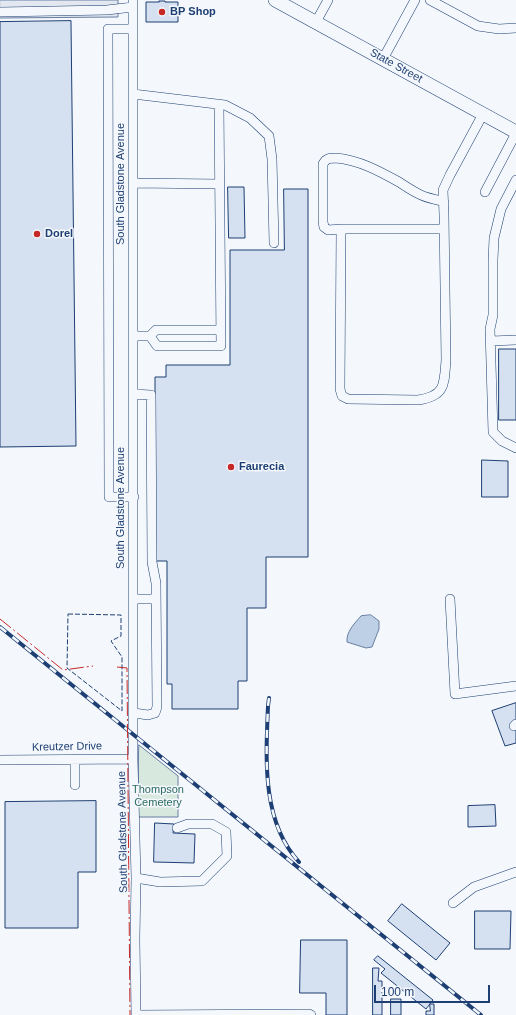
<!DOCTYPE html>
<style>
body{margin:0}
#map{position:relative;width:516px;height:1015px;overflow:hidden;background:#f4f7fb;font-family:Helvetica,sans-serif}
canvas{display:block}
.scale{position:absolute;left:374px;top:985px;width:116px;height:18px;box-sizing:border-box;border:2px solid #1d3f73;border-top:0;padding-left:5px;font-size:12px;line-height:14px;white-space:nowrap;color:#1d3f73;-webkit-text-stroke:3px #f4f7fb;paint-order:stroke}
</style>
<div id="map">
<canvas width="516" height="1015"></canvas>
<div class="scale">100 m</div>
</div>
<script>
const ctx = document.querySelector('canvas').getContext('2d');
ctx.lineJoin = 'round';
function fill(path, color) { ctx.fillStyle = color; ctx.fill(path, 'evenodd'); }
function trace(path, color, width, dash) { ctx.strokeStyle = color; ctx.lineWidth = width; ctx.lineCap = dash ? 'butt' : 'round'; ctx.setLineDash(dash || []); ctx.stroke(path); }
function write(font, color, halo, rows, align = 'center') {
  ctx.font = font + ' Helvetica,sans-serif'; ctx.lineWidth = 3; ctx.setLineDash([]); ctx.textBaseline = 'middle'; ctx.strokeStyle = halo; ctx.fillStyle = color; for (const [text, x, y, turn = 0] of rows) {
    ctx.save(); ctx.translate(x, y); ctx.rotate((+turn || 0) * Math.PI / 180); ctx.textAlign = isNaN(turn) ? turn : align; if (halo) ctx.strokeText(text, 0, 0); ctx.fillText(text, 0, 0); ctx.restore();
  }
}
const green = new Path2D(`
 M139 745 178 776V817H138Z`);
fill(green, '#d7e8df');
trace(green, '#687fa3', 1);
const parking = new Path2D(`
 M0 0H118V17L0 18Z`);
fill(parking, '#e3e8f0');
trace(parking, '#687fa3', 1);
const water = new Path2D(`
 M371 615 379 621V629L372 647 366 648 347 642C346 632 354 624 361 616Z`);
fill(water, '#bed0e5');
trace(water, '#687fa3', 1);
const building = new Path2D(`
 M159 1H165V2H178V22H146V2H159Z
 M71 21 76 446 0 447V22Z
 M228 187H244L245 238H229Z
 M284 189H308V557H266V608H247V681H238V709H172V684H167V561H155V377H166V365H230V250H284Z
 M499 349H516V420H499Z
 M482 460 508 461V497H482Z
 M516 703V743L505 746 492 711Z
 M96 801V872H78V928H5V802Z
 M495 805 496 826 468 827V806Z
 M155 823 174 824 173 833 195 834 194 863 154 862Z
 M402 904 450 943 436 960 388 921Z
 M475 911H511L510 949H475Z
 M301 940H347V1015H326V993H300Z
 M378 956 433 1000 426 1009 381 973 385 969 374 960Z
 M373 968H379L378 981H382V1015H373Z
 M391 999H401V1015H391Z
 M430 1004H434V1015H426V1011H430Z`);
fill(building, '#d5e0f0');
trace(building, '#1d3f73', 1);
const minor = new Path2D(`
 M133 0V759L136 878 135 939 136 1015
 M430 0 478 26 499 29 516 28
 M0 12 107 10 133 7
 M316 22 328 0
 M133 29H108L109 497H134
 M383 59 415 0
 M133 94 225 105 250 118 269 136 272 159 274 243
 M516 180 501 209 494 238 493 260V315L490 329 493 432 502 441 516 448
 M133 183 220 184
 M485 192 516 133
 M444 202C435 199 425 198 417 193 411 190 405 186 399 182 379 171 359 160 336 158 330 158 326 158 323 164V222L324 227 328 230 341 229 340 389 342 396 348 399 418 400C446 396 444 384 446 360L444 215 443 190 450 175 483 114
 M341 229H444
 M134 336H150L157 346H221L219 104
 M150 336 156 330H221
 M491 341 516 340
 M133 394 151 395 152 562 156 583 157 707 155 713 148 715 134 713
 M134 599H156
 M450 599 455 694 516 686
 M514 726 516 724
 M75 759V785
 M0 760 133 759
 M136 878 160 882 202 881 227 856 226 832 212 824H188L177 828
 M453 903 474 887 516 872
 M136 1015 309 1014 311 1015`);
const highway = new Path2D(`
 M275 0 516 132`);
trace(minor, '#1d3f73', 10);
trace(highway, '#1d3f73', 14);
trace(minor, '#f4f7fb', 9);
trace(highway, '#f4f7fb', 13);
const rail = new Path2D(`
 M0 627 481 1015
 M269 698 268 706C266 757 261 821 299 862`);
trace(rail, '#1d3f73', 4);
trace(rail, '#f4f7fb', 2.5, [8]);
trace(new Path2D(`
 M68 614 121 615V636L111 641 122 657V711L67 668Z`), '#1d3f73', 1, [5, 2]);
trace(new Path2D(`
 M0 619 63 670 93 666
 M117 667 127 668 130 1015`), '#c62828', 1, [14, 3, 2, 3]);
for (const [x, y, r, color] of [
 [162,12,4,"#c62828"],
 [37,234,4,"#c62828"],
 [231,467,4,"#c62828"]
]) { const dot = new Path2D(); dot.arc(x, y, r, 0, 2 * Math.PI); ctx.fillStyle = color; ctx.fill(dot); trace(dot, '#f4f7fb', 1.5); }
write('bold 11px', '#1d3f73', '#f4f7fb', [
 ["BP Shop",170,12],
 ["Dorel",45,234],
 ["Faurecia",239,467]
], 'left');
write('11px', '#1d3f73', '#f4f7fb', [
 ["State Street",396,66,29],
 ["South Gladstone Avenue",121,184,-90],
 ["South Gladstone Avenue",121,508,-90],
 ["Kreutzer Drive",67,747,-1],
 ["South Gladstone Avenue",123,832,-91]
]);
write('11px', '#2c6c60', '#f4f7fb', [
 ["Thompson",158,790],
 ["Cemetery",158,803]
]);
</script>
